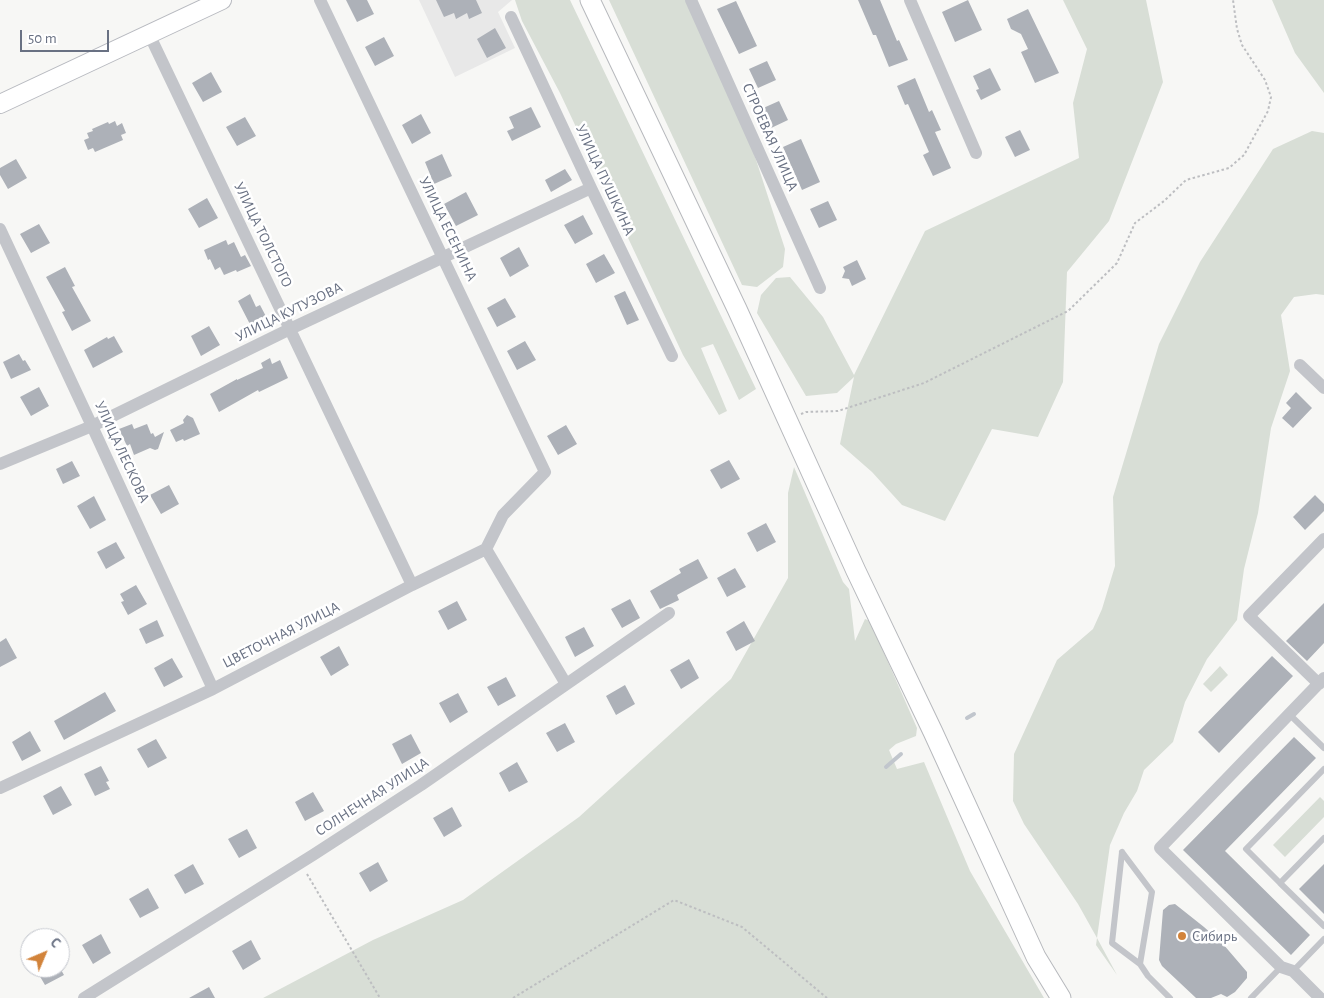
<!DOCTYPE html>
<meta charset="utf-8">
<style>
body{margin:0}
#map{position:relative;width:1324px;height:998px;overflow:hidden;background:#f7f7f5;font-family:"Alegreya Sans",sans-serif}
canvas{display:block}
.north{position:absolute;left:20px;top:928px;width:50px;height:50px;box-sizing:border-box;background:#fff;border:1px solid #c3c6cd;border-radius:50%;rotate:45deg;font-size:14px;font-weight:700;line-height:20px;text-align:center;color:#697183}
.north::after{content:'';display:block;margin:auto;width:18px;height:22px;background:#d2833a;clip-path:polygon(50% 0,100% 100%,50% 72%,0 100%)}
.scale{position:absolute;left:20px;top:30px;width:89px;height:22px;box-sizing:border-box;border:2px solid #697183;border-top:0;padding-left:6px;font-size:15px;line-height:18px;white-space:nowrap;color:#697183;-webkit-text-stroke:4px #fff;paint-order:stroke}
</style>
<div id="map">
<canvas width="1324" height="998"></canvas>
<div class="north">С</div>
<div class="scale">50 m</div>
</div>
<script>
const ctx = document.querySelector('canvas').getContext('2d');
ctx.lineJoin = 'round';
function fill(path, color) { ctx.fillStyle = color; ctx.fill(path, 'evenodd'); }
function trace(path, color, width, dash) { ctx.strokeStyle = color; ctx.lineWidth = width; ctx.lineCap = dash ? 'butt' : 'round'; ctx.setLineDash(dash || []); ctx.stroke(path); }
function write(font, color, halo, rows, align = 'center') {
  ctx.font = font + ' "Alegreya Sans",sans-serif'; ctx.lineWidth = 5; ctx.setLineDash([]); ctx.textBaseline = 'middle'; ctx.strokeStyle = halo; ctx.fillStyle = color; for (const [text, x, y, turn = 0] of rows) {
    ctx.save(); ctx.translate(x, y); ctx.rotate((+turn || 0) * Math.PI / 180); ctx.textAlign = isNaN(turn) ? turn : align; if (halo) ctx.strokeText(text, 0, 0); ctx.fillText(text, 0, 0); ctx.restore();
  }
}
fill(new Path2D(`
 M419 0H512L498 12 515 48 455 77Z`), '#e8e8e8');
fill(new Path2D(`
 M515 0H570L756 389 739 400 713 344 701 348 727 411 719 415 683 355 560 93 522 21Z
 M609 0H688L747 132 785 249 783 267 757 287 742 285Z
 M1063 0H1146L1163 82 1109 221 1067 272 1063 382 1038 437 992 429 945 521 902 505 872 472 840 444 854 377 837 393 806 396 757 313 761 295 776 278 790 277 823 317 854 375 925 231 1079 158 1073 103 1087 49Z
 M1272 0H1324V93L1295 53Z
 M1312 131 1324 133V295L1316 294 1294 297 1281 315 1290 371 1271 428 1258 513 1244 569 1237 620 1207 659 1185 702 1173 742 1144 770 1137 791 1124 813 1110 845 1097 938 1117 975 1096 945 1097 938 1078 904 1024 824 1013 801 1014 754 1057 660 1093 629 1102 609 1115 566 1113 497 1159 344 1200 262 1273 149Z
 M794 467 843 582 849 589 855 641 865 619 870 621 917 728 916 736 896 744 889 750 897 769 924 762 970 871 1044 998H263L373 940 463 900 579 817 731 679 788 578V493Z
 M1220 666 1228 675 1211 692 1203 684Z
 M1320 797 1324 801V817L1285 857 1273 845Z`), '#d8ded6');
trace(new Path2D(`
 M967 718 974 714
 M886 767 901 754`), '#c1c6cd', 4);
fill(new Path2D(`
 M346 0H367L374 14 357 22Z
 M436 0H476L482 13 469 19 467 13 456 19 454 13 444 17Z
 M858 0H880L897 41 899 40 908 60 889 67 876 35H873Z
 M968 0 982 30 955 42 942 12Z
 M736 1 757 46 739 54 717 9Z
 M1028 9 1059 73 1035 83 1021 52 1028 49 1021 34 1011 29 1007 19Z
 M495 28 506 48 487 58 477 39Z
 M384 37 394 56 375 66 365 47Z
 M767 61 776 80 758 88 749 69Z
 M990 68 1001 90 981 100 976 90 979 89 973 76Z
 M211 72 222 92 203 102 192 83Z
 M915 78 929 112 932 110 941 130 935 132 951 168 933 176 923 155 929 152 908 104 905 105 897 86Z
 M779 101 788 120 769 129 761 109Z
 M531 107 541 127 512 141 507 131 514 128 509 117Z
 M421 114 431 133 412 144 402 125Z
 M245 117 256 136 237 146 226 127Z
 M115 121 117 126 122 123 126 133 121 135 123 140 95 152 93 148 88 150 84 140 89 138 87 133 93 131 92 129 108 122 109 124Z
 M1020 130 1030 150 1015 157 1005 137Z
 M801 139 820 182 802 190 783 147Z
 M442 154 452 176 434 184 425 162Z
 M16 159 27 178 8 189 0 175V168Z
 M565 169 572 180 551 192 545 180Z
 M466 192 478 215 456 226 444 204Z
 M207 198 218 218 199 228 188 209Z
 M828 201 837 220 819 228 810 209Z
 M583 215 593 234 575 244 564 225Z
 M39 224 50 243 31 253 20 234Z
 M226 240 228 245 234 242 241 257 245 255 251 266 237 272 236 270 224 275 220 267 215 270 210 259 208 260 204 250Z
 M519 247 529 266 510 277 500 258Z
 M604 254 615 273 596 283 586 264Z
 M857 260 866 279 852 286 849 279 842 278 845 271 843 267Z
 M65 267 75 286 72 287 91 321 72 331 62 312 65 311 46 277Z
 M625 291 639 320 627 325 614 296Z
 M250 294 256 307 260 305 271 326 255 334 238 301Z
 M505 298 516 317 497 327 487 308Z
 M209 326 220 345 201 356 191 336Z
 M114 336 123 352 93 368 84 350 107 337 108 339Z
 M525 341 536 360 517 370 507 351Z
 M19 354 23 361 25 360 31 370 11 379 3 362Z
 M270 358 272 364 280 360 288 378 259 392 258 390 219 412 210 394 237 379V380L263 368 261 363Z
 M39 387 49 406 31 416 20 397Z
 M1296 392 1312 408 1293 428 1282 418 1291 408 1286 403Z
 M187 415 193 418 200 434 184 441 183 439 176 442 170 430 184 423 183 420Z
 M132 424 134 429 147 424 151 434 153 433 155 437 164 432 158 449 155 450 150 448 134 455 130 444 127 446 119 429Z
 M566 425 577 444 558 455 547 436Z
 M729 460 740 479 721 489 710 470Z
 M72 461 80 476 63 484 56 469Z
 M169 485 179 504 161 514 150 495Z
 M1315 495 1324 504V511L1305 530 1293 517Z
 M94 496 106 520 90 529 77 506Z
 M766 523 776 542 757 552 747 533Z
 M116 542 125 558 106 569 97 552Z
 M698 559 708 578 677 595 679 600 660 609 650 591 681 573 679 569Z
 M735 568 746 587 727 597 717 578Z
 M136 585 147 604 128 615 121 602 124 601 120 594Z
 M630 599 640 618 622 628 611 609Z
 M457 601 467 620 448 630 438 611Z
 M1324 603V643L1307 661 1286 641Z
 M157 620 164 636 146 644 139 629Z
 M744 621 755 641 736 651 726 632Z
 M584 627 594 646 575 657 565 637Z
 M6 638 17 658 0 667V642Z
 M339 646 349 665 331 676 320 657Z
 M1272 656 1293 676 1219 753 1198 732Z
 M172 658 183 677 164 687 154 668Z
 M689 659 699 678 681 689 670 670Z
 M506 677 516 696 498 706 487 687Z
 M625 685 635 704 616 715 606 696Z
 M105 692 116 711 64 740 54 721Z
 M458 693 468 712 450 723 439 703Z
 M565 723 575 742 557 752 546 733Z
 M30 731 41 751 22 761 12 742Z
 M411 734 421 753 402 764 392 744Z
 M1294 737 1316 758 1225 851 1310 935 1291 955 1183 850Z
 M156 739 167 758 148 768 137 749Z
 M517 762 528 782 509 792 499 773Z
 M101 766 109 781 106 782 110 789 95 796 84 774Z
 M61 786 72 805 53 815 43 796Z
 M313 792 324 811 305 821 295 802Z
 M452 807 462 826 444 837 433 818Z
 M247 829 257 848 239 858 228 839Z
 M378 862 388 881 370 892 359 873Z
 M193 864 204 884 185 894 174 875Z
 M1324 864V914L1299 889Z
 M148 888 159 908 140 918 129 899Z
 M1175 904 1204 927 1223 944 1247 972V978L1235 992 1227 997 1221 994 1211 998H1196L1162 966 1159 960 1163 910 1169 905Z
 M101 934 111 953 93 964 82 945Z
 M251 940 261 959 243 970 232 951Z
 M35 968H60L64 975 45 985Z
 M209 987 215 998H189Z`), '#adb1b8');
const secondary = new Path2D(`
 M0 104 222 0`);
const primary = new Path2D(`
 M590 0 737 309 856 571 933 732 1036 957 1061 998`);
trace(secondary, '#b8bac0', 20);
trace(primary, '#b7b9bd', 21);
trace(new Path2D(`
 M801 414 806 412 838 411 924 383 1068 311 1117 263 1135 223 1164 201 1186 180 1229 168 1244 155 1268 111 1271 97 1265 80 1242 45 1237 29 1233 0
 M307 874 380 998
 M513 998 674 900 742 927 827 998`), '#bdbec1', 2, [2.5, 2.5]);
trace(new Path2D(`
 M1289 714 1324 748
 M1324 838 1280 883 1324 926
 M1122 852 1112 943 1140 964 1148 976 1170 998
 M1122 852 1152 892 1140 964
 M1280 883 1246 849 1324 769
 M1293 971 1324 939
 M1251 998 1281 967`), '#c3c5ca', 6);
trace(new Path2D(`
 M691 0 820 288
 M910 0 976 153
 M511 17 591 188 672 356
 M149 34 412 585
 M0 229 92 426 213 689
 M1300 365 1324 388
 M0 464 92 426 290 329 591 188
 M486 549 566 684
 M1319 684 1249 616 1324 539
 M0 788 213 689 412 585 486 549 503 515 545 472 320 0
 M84 998 313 855 421 785 669 613
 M1320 998 1293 971 1281 967 1160 848 1324 678`), '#c3c5ca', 12);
trace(secondary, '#fff', 18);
trace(primary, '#fff', 19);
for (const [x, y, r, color] of [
 [1182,936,5,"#d2833a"]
]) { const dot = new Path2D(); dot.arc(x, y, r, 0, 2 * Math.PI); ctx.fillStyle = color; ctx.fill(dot); trace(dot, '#fff', 2); }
write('15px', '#697183', '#fff', [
 ["СТРОЕВАЯ УЛИЦА",770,137,66],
 ["УЛИЦА ПУШКИНА",605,180,65],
 ["УЛИЦА ЕСЕНИНА",448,229,64],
 ["УЛИЦА ТОЛСТОГО",263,235,64],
 ["УЛИЦА КУТУЗОВА",289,312,-26],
 ["УЛИЦА ЛЕСКОВА",122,452,65],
 ["ЦВЕТОЧНАЯ УЛИЦА",281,635,-27],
 ["СОЛНЕЧНАЯ УЛИЦА",372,797,-33]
]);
write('15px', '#697183', '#fff', [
 ["Сибирь",1192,936]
], 'left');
</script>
